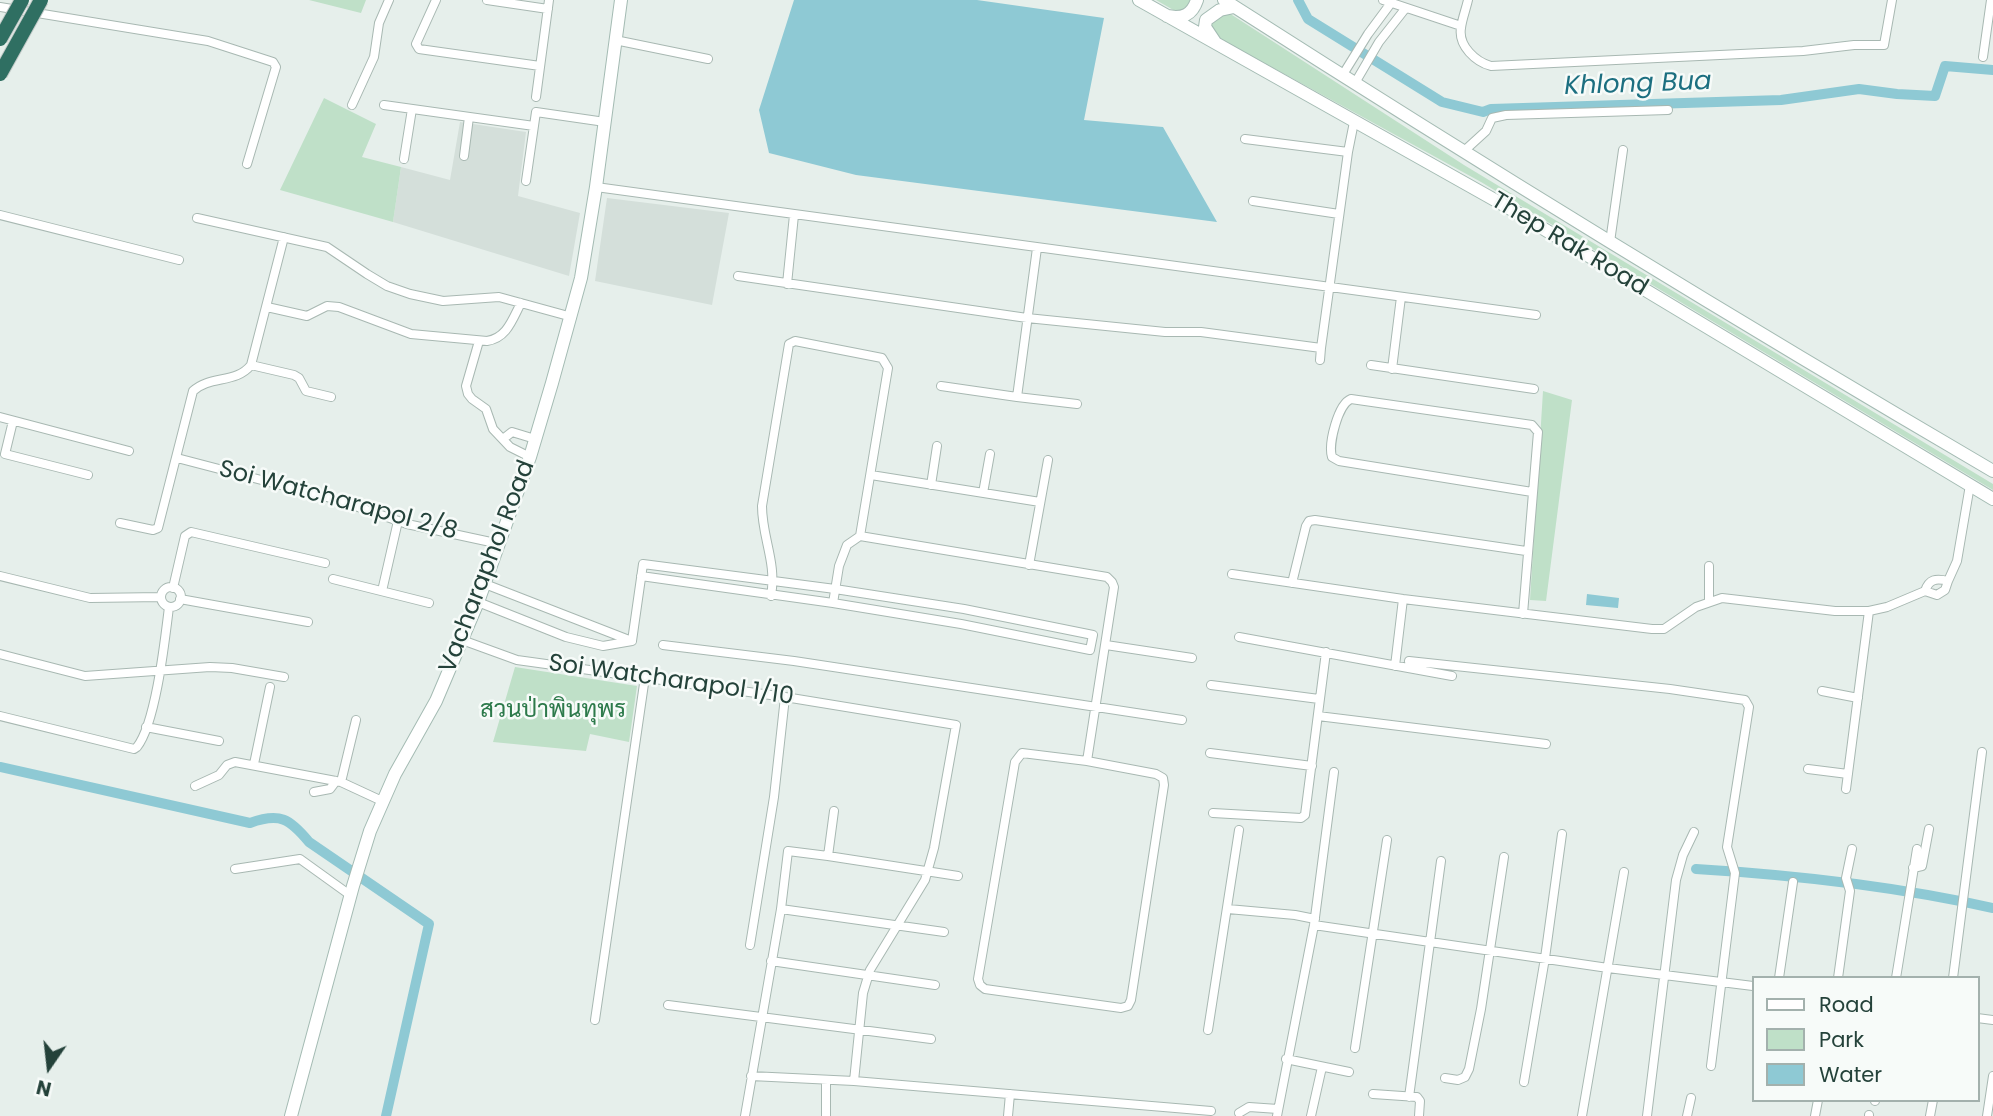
<!DOCTYPE html>
<meta charset="utf-8">
<style>
body{margin:0}
#map{position:relative;width:1993px;height:1116px;overflow:hidden;background:#e6efeb;font-family:Poppins,sans-serif}
canvas{display:block}
.legend{position:absolute;left:1752px;top:976px;width:228px;height:126px;box-sizing:border-box;background:#f7fbf9;border:2px solid #a3b1ad;margin:0;padding:9px 12px;list-style:none;font-size:21px;color:#24423a}
.legend li{display:flex;align-items:center;gap:14px;height:35px}
.legend b{width:35px;border:2px solid #a3b1ad}
.north{position:absolute;left:14px;top:1032px;width:70px;height:70px;-webkit-text-stroke:5px #f7fbf9;paint-order:stroke;rotate:194deg;font-size:19px;font-weight:700;line-height:28px;text-align:center;color:#24423a}
.north::after{content:'';display:block;margin:auto;width:24px;height:32px;background:#24423a;clip-path:polygon(50% 0,100% 100%,50% 72%,0 100%)}
</style>
<div id="map">
<canvas width="1993" height="1116"></canvas>
<ul class="legend">
<li><b style="height:9px;background:#fff"></b>Road</li>
<li><b style="height:19px;background:#bfe0c8"></b>Park</li>
<li><b style="height:19px;background:#8ec9d4"></b>Water</li>
</ul>
<div class="north">N</div>
</div>
<script>
const ctx = document.querySelector('canvas').getContext('2d');
ctx.lineJoin = 'round';
function fill(path, color) { ctx.fillStyle = color; ctx.fill(path, 'evenodd'); }
function trace(path, color, width, dash) { ctx.strokeStyle = color; ctx.lineWidth = width; ctx.lineCap = dash ? 'butt' : 'round'; ctx.setLineDash(dash || []); ctx.stroke(path); }
function write(font, color, halo, rows, align = 'center') {
  ctx.font = font + ' Poppins,Sarabun,sans-serif'; ctx.lineWidth = 5; ctx.setLineDash([]); ctx.textBaseline = 'middle'; ctx.strokeStyle = halo; ctx.fillStyle = color; for (const [text, x, y, turn = 0] of rows) {
    ctx.save(); ctx.translate(x, y); ctx.rotate((+turn || 0) * Math.PI / 180); ctx.textAlign = isNaN(turn) ? turn : align; if (halo) ctx.strokeText(text, 0, 0); ctx.fillText(text, 0, 0); ctx.restore();
  }
}
fill(new Path2D(`
 M460 122 526 132 518 196 580 213 569 276 393 222 401 167 450 180Z
 M607 198 729 213 712 305 595 281Z`), '#d4dfda');
fill(new Path2D(`
 M309 0H366L361 13Z
 M1156 0H1193L1188 10 1175 11Z
 M1229 13 1464 165 1993 484V490L1481 182 1217 37 1211 29V23L1214 19Z
 M324 98 376 124 362 157 401 167 393 222 280 190Z
 M1543 391 1572 400 1546 601 1530 600Z
 M515 667 637 686 629 742 590 734 586 751 493 742Z`), '#bfe0c8');
fill(new Path2D(`
 M794 0H977L1104 18 1084 120 1163 127 1217 222 856 175 769 153 759 110Z
 M1587 594 1619 598 1618 608 1586 605Z`), '#8ec9d4');
trace(new Path2D(`
 M1298 0 1308 19 1442 102 1483 112 1491 109 1781 100 1859 89 1897 94 1935 96 1945 66 1993 70
 M0 767 250 823C280 812 290 819 309 842L429 924 386 1116
 M1696 869C1796 875 1895 886 1993 908`), '#8ec9d4', 10);
const street = new Path2D(`
 M436 0 416 44 419 49 540 66
 M487 0 548 9
 M1383 0 1461 26
 M1468 0C1466 9 1462 19 1461 28 1458 46 1476 62 1491 66L1803 51 1854 45H1884L1892 0
 M0 7 208 41 273 62 276 67 247 164
 M615 40 708 59
 M1983 57 1991 0
 M1342 76 1368 34 1391 3
 M1355 83 1379 42 1405 9
 M536 97 549 0
 M352 105 374 57 379 23 389 0
 M384 105 534 126
 M1245 139 1348 152 1321 348
 M1348 152 1354 122
 M1463 152 1486 131 1492 118 1506 115 1668 110
 M464 156 469 117
 M404 159 412 109
 M526 181 536 112 605 122
 M596 187 1536 315
 M1253 201 1339 214
 M0 215 179 260
 M197 218 327 247 367 274 387 286 410 294 443 301 499 297 572 317
 M1610 242 1623 150
 M1037 248 1017 397 1077 404
 M738 276 1027 318 1165 332H1201L1321 348 1320 360
 M787 284 794 215
 M267 307 307 316 327 306 339 307 411 334 487 341C507 338 512 320 521 303
 M479 341 466 386 468 394 472 399 486 409 493 429 510 447 530 457
 M251 365 294 375 299 378 306 391 331 397
 M1371 365 1534 389
 M1392 369 1401 297
 M941 386 1017 397
 M0 417 129 451
 M13 421 5 454 88 475
 M503 439 512 432 535 439
 M177 458 338 500 407 524 500 544
 M871 475 1040 502
 M931 485 937 446
 M983 493 990 454
 M120 523 153 530 158 528 193 391C210 375 236 384 251 365L284 237
 M860 536 1107 577 1112 582 1114 587 1087 761 1022 753 1015 762 978 979 980 985 985 989 1121 1008 1128 1006 1131 1000 1164 785 1163 778 1156 774 1087 761
 M1029 565 1048 460
 M1709 566V601
 M1232 574 1403 599 1652 629H1664L1696 607 1722 598 1835 611H1869L1887 607 1925 591C1929 579 1936 578 1948 581L1945 590 1937 595 1925 591
 M0 576 90 598 161 597
 M333 579 429 603
 M1948 581 1957 561 1970 485
 M1292 583 1306 526 1309 521 1315 520 1526 551
 M485 584 629 640
 M161 597a10 10 0 1 1 20 0a10 10 0 1 1-20 0Z
 M173 588 185 536 191 532 325 563
 M382 591 398 521
 M771 596C777 562 762 538 762 506L789 344 795 341 882 358 888 368 860 536 847 545 839 566 833 603
 M180 599 308 622
 M478 602 566 637 603 646 632 641
 M1523 614 1538 432 1532 425 1351 399C1338 404 1328 444 1332 457L1339 461 1532 492
 M1239 637 1452 676
 M462 640 517 660 785 697 956 725 934 848 925 880 870 970 863 993 854 1081
 M632 641 643 564 835 589 964 609 1093 635 1090 650 961 624 833 603 641 576
 M663 645 794 661 1182 720
 M1106 645 1192 658
 M0 654 85 676 210 667 232 668 284 677
 M1409 661 1670 689 1745 700 1749 707 1727 847 1735 873 1711 1066
 M1395 666 1403 599
 M1211 685 1319 699
 M1822 691 1858 698
 M0 716 134 749 137 747C156 723 165 639 169 607
 M1318 716 1546 744
 M146 727 219 741
 M1210 753 1312 766
 M254 764 270 687
 M1808 769 1848 774
 M341 782 356 720
 M195 786 219 775 227 765 235 762 341 782 382 801
 M1846 789 1869 611
 M314 792 330 789 336 781
 M834 811 828 856 958 876
 M1213 813 1301 818 1305 815 1326 652
 M828 856 788 851 781 909 944 932
 M1913 868 1922 866 1929 829
 M235 869 300 859 350 895
 M1228 909 1295 915 1315 919
 M1314 925 1608 968 1753 986
 M750 945 774 797 785 697
 M771 961 935 985
 M1779 978 1793 882
 M1838 978 1850 891 1846 878 1852 849
 M1896 978 1917 849
 M1953 978 1982 752
 M668 1005 931 1039
 M1977 1018 1993 1020
 M595 1020 645 677
 M1208 1030 1239 830
 M1355 1048 1387 840
 M1286 1059 1349 1072
 M751 1076 854 1081 1211 1111
 M1445 1078 1458 1080 1465 1077 1469 1069 1481 1009 1504 857
 M1524 1082 1545 958 1562 834
 M1373 1094 1417 1097 1420 1101 1419 1116
 M1409 1097 1441 861
 M1875 1101V1100
 M1239 1113 1249 1107 1278 1109
 M745 1116 781 909
 M826 1116V1080
 M1008 1116 1010 1094
 M1277 1116 1314 925 1334 772
 M1311 1116 1322 1067
 M1582 1116 1624 872
 M1647 1116 1676 880 1683 855 1694 832
 M1687 1116 1691 1098
 M1815 1116 1818 1100
 M1869 1116V1115
 M1930 1116 1933 1100
 M1987 1116 1993 1076`);
const secondary = new Path2D(`
 M1139 0 1509 208 1993 499
 M1224 0C1477 162 1733 319 1993 471
 M1167 16C1183 19 1192 15 1197 0
 M1215 42 1205 27 1206 20 1220 10 1234 7
 M291 1116 353 886 370 831 395 774 436 701 478 602 530 457 552 383 581 278 596 187 621 0`);
trace(street, '#a8b8b2', 10);
trace(secondary, '#a4bbb3', 14);
trace(street, '#fff', 8);
trace(secondary, '#fff', 12);
const highwayBridge = new Path2D(`
 M0 39 22 0
 M0 74 41 0`);
trace(highwayBridge, '#c2cac8', 16, []);
trace(highwayBridge, '#2f6f62', 14);
write('24px', '#24423a', '#f7fbf9', [
 ["Thep Rak Road",1569,245,31],
 ["Soi Watcharapol 2/8",338,501,15],
 ["Vacharaphol Road",488,567,-69],
 ["Soi Watcharapol 1/10",671,681,8]
]);
write('24px', '#2d7a4b', '#f7fbf9', [
 ["สวนป่าพินทุพร",553,711]
]);
write('italic 26px', '#1c6f80', '#f7fbf9', [
 ["Khlong Bua",1638,85,-2]
]);
</script>
